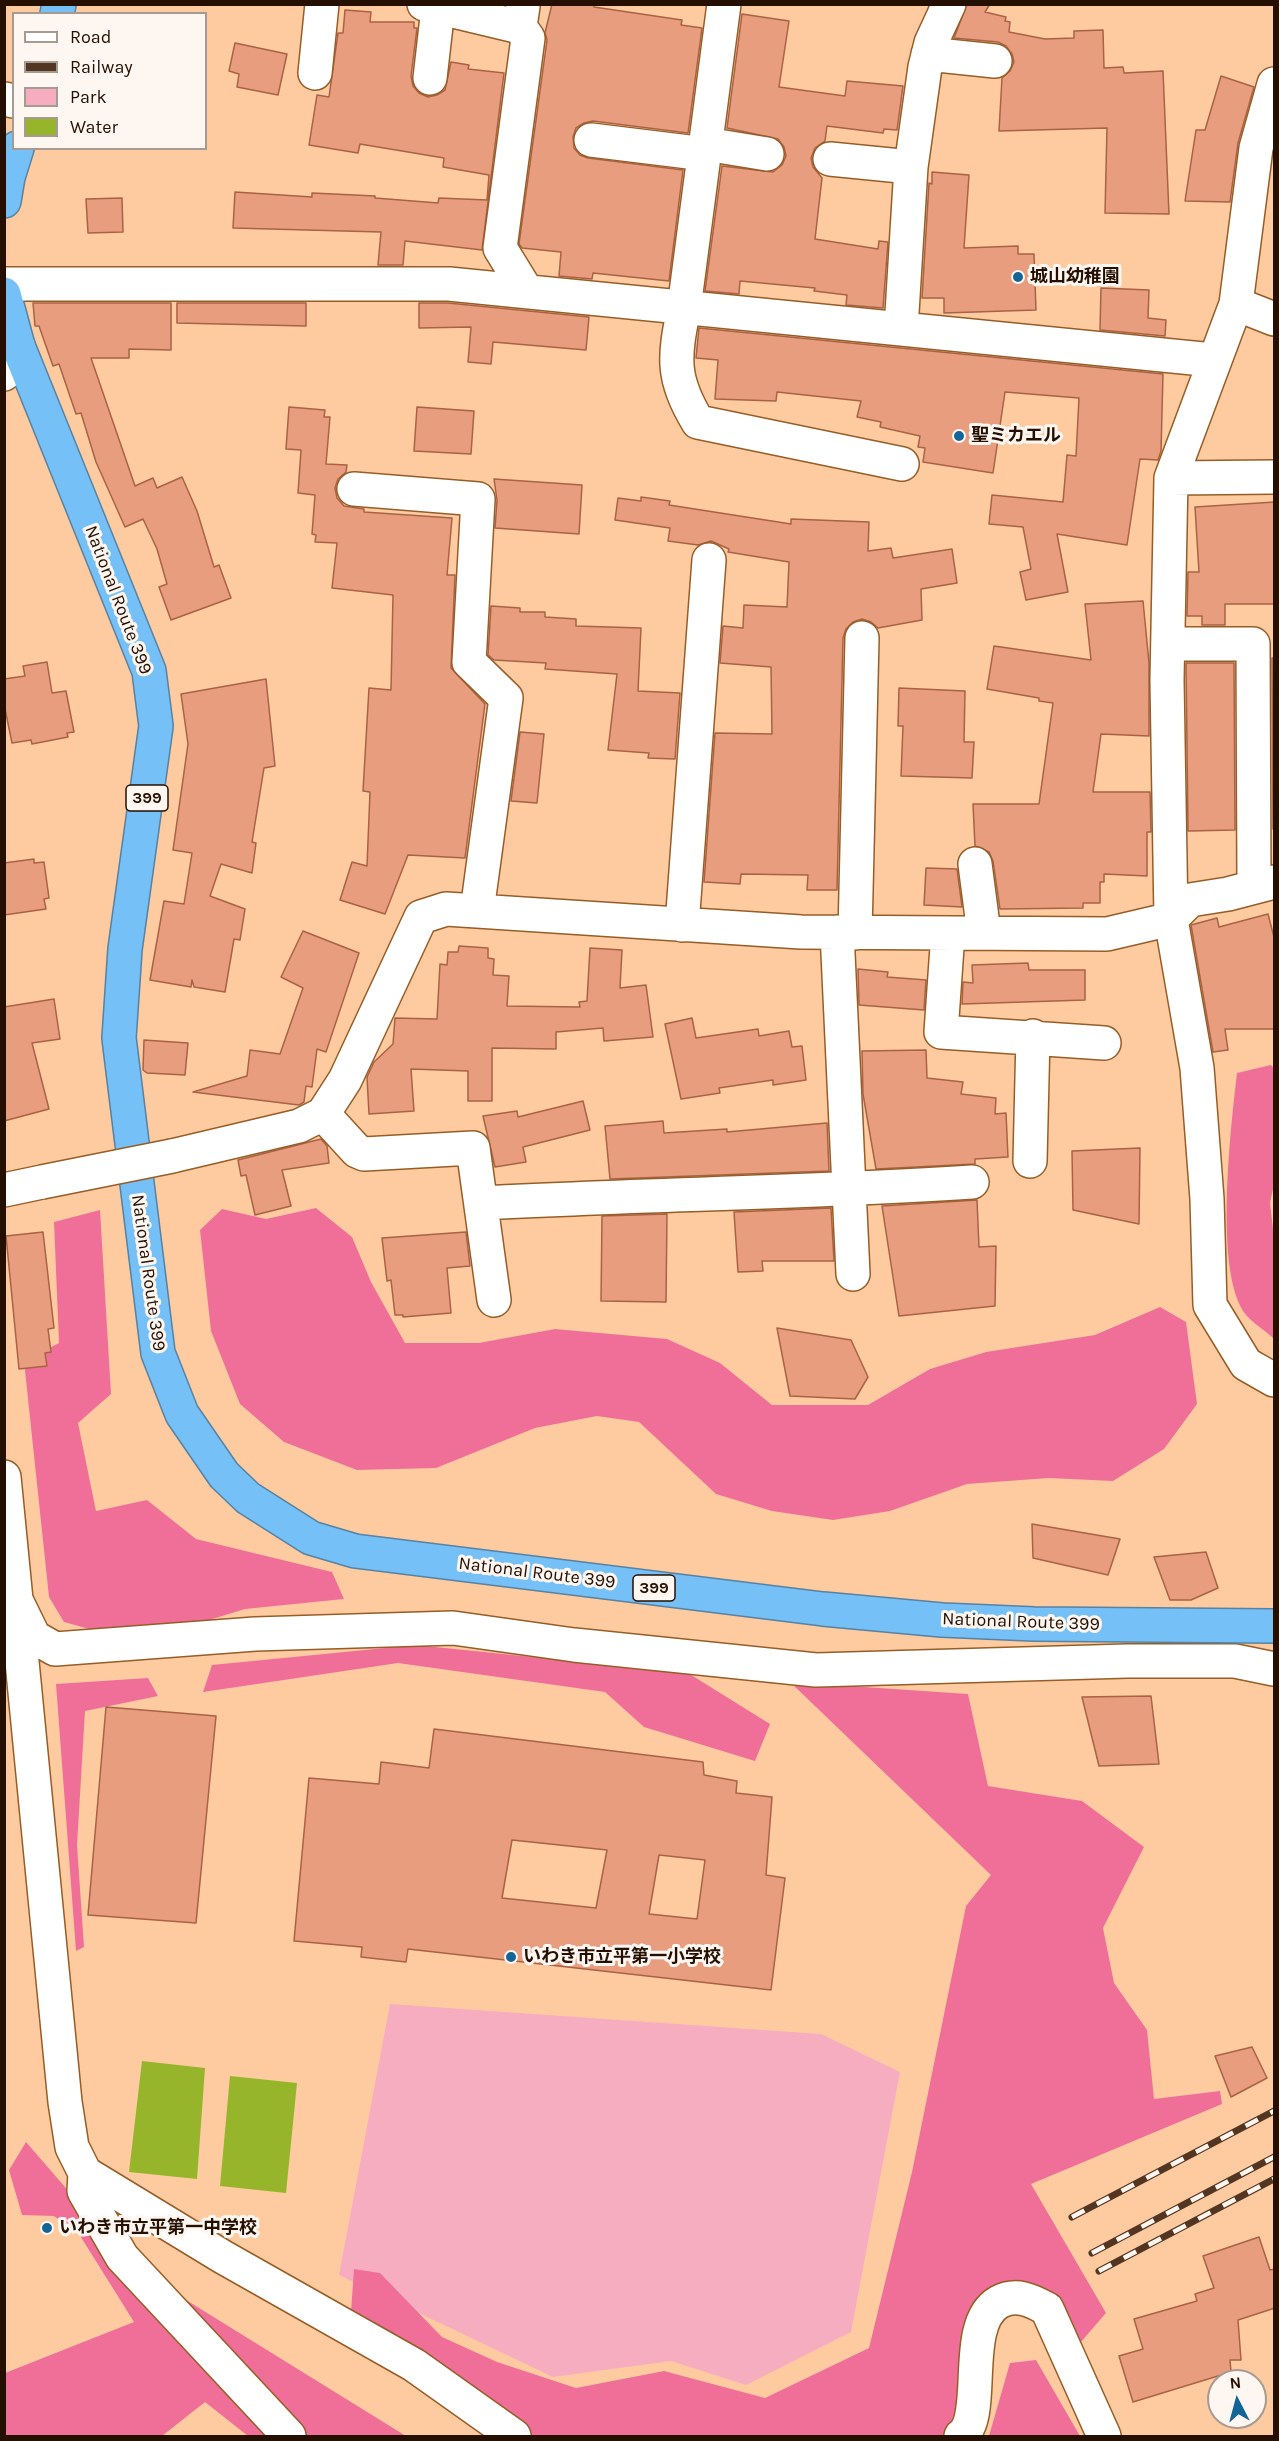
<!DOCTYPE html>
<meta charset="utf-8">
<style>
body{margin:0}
#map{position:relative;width:1279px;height:2441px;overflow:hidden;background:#fecba0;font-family:Karla,sans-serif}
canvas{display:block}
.frame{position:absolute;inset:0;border:6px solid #250f00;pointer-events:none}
.legend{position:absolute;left:12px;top:12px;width:195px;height:138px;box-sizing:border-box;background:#fdf6f1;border:2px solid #a79a91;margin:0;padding:8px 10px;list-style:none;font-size:18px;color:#250f00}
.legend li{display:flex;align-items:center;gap:12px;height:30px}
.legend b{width:30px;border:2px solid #a79a91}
.north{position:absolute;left:1207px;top:2369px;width:60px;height:60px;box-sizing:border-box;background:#fdf6f1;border:2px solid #a79a91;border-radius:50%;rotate:354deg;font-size:16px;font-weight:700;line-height:24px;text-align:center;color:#250f00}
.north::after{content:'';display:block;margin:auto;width:21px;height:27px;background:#136597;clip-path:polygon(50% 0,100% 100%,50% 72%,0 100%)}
</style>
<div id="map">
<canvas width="1279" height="2441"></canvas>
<div class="frame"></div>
<ul class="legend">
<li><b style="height:8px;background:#fff"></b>Road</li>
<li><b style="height:8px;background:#523621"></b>Railway</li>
<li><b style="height:16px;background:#f7adc0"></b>Park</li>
<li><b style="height:16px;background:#96b52a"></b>Water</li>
</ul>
<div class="north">N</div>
</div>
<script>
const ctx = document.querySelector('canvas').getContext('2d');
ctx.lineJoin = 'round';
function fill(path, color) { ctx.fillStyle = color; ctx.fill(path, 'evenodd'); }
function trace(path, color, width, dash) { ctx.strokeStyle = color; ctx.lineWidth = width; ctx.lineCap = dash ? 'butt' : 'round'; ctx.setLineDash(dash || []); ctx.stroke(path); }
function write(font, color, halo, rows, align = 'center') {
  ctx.font = font + ' Karla,"Noto Sans JP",sans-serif'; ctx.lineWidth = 6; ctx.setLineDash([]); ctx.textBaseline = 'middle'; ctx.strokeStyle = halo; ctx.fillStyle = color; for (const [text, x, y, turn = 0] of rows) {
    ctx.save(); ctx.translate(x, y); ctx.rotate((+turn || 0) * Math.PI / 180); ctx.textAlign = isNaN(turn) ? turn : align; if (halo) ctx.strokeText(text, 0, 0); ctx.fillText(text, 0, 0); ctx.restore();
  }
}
fill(new Path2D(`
 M390 2004 821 2034 900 2072 851 2332 746 2385 671 2361 553 2377 339 2275Z`), '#f7adc0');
fill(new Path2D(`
 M1271 1065 1274 1068V1184L1270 1203 1274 1238V1339C1266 1331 1254 1324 1246 1315 1213 1274 1231 1125 1237 1073Z
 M316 1208 352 1237 371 1282 405 1343H479L555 1329 667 1339 720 1363 772 1405H868L930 1369 986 1352 1095 1335 1160 1307 1186 1322 1197 1404 1164 1449 1113 1481 1049 1478 967 1484 890 1511 833 1520 772 1511 716 1494 639 1422 597 1416 535 1428 436 1468 357 1470 284 1442 240 1404 211 1331 200 1230 222 1209 266 1219Z
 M100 1210 111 1394 78 1423 96 1511 147 1500 196 1539 332 1572 344 1599 245 1609 183 1628 104 1633 64 1622 49 1597 24 1361 59 1343 54 1222Z
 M416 1645 688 1673 770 1724 755 1761 644 1727 605 1692 398 1663 203 1692 212 1665Z
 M148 1678 158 1696 85 1711 77 1845 84 1947 76 1951 56 1684Z
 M790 1682 968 1694 988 1786 1082 1801 1144 1847 1103 1928 1114 1983 1147 2030 1154 2099 1220 2091 1222 2104 1031 2184 1106 2313 1080 2343 1026 2291 976 2334 961 2436H500L351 2312 354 2269 380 2273 442 2337 497 2362 576 2388 664 2371 765 2398 869 2348 912 2172 966 1906 991 1875Z
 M26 2142 136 2269 406 2436H248L205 2402 162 2436H5V2373L134 2322 79 2234 54 2216 22 2215 9 2170Z
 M1036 2360 1080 2436H989L1010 2363Z`), '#ef6f98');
fill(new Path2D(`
 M142 2061 205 2068 197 2179 129 2172Z
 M230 2076 297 2083 286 2193 220 2186Z`), '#96b52a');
const building = new Path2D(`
 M552 4H594V7L682 20 681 25 702 28 688 133 593 121 584 123 576 128 573 137 574 148 580 155 588 158 683 170 669 281 593 273 592 279 559 276 561 252 522 248 519 244 547 40 545 33Z
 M967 4H990L985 12 1006 17 1005 21 1010 22 1009 32 1045 39 1074 38V31L1103 30 1104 68 1123 67 1124 73 1163 71 1169 214 1105 213 1107 128 999 131 1002 78 1010 71 1014 62 1012 54 1006 46 998 42 954 38Z
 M345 10 371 12 370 22H414V28H417L411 76 413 86 419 93 428 97 437 95 445 90 451 62 469 65 468 69 504 73 482 250 405 241 403 265H378L381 232 233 228 235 192 312 197V193L375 196V198L438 203 439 198 487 200 489 175 443 167 444 158 360 144 358 153 309 145 317 95 329 97 338 33H343Z
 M742 14 789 21 779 87 845 96 847 81 903 86 897 130 884 129 883 133 827 126 825 141 815 148 811 158 813 167 822 178 815 239 878 249 879 241 888 242 883 308 846 305 847 295 814 291 815 288 740 281 739 294 705 291 722 166 773 172 782 165 786 156 784 147 778 139 727 128Z
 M235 43 287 54 278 95 237 87 239 74 229 71Z
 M1221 76 1254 87 1238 143 1230 202 1185 201 1196 130H1205Z
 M932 172 969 175 964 248 1018 246V254H1034L1036 310 944 313V298H922L929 183 932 184Z
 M122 198 123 232 88 233 86 199Z
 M1101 288 1149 290 1148 318 1166 320 1165 336 1100 330Z
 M33 303H171V350L129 349V358H91L135 486 153 478 157 488 182 477 197 511 214 567 219 565 231 598 171 620 159 587 167 584 157 549 143 519 125 527 96 462 81 413 76 414 59 364 53 366 39 326H35Z
 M177 303H306V326L177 323Z
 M419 303H448L589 317 586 350 493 342 491 364 468 362 471 327 419 328Z
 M699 328 1163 374 1161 451 1158 460 1140 459 1127 545 1057 534 1068 592 1026 600 1020 572 1031 569 1023 527 989 524 992 495 1063 502 1067 455 1076 456 1079 398 1005 392 993 473 923 462 925 448 918 447 920 436 880 427 881 422 857 417 861 401 777 392 776 401 715 399 718 360 696 358Z
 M289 407 325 410 324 417H330L326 464 347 465 346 472 338 479 335 488 337 498 344 506 364 509V512L452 518 447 575H455L451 668 485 704 465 858 408 855 385 914 340 900 352 862 367 866 370 792 363 791 369 688 391 690 393 595 332 588 337 543 315 542 316 535 312 534 315 495 298 493 301 450 286 449Z
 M417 407 474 411 471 454 414 451Z
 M494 479 582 485 579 534 495 528 497 500Z
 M641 497 670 501 669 505 791 524V519L869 522 868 551 891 548 893 558 952 549 957 583 921 589 922 620 878 628 871 622 862 619 853 622 846 629 843 638 837 890H807L808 875 741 874 740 884 704 882 715 733 772 734 771 667 720 663 723 626 743 628 744 605 787 607 789 562 728 552 729 549 711 541 698 545 668 541 670 528 615 520 618 498 641 501Z
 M1275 502V604H1225V625H1202V616H1187L1188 572H1199L1195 507Z
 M1143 601 1149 663V736L1101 734 1093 792H1150L1151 832H1147V876L1104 874V882H1100V903H1083V908L1000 909 993 861 989 852 975 846 973 804H1039L1053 703 1039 701V698L987 689 994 646 1091 660 1085 604Z
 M491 606 520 608V612H545V617L576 619V626L641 628 638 691 680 693 675 759 648 758 649 753 608 750 617 674 545 669 546 663 494 660 488 655Z
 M1272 658H1275L1273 829Z
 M47 662 52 693 66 691 74 732 67 733 68 737 32 744 31 740 12 743 4 704V679L25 676 23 666Z
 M1186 663H1234L1235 830 1188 831Z
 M266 679 275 766 264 768 252 842 256 843 252 873 221 864 210 896 245 909 240 940 234 939 225 992 194 987 192 980 191 987 150 980 164 901 184 904 192 853 173 850 188 744 181 694Z
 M899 688 965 691 964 742H974L972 778 901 776 903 726H898Z
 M520 732 544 734 537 803 511 801Z
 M34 859V863L44 862 49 898 44 899 46 909 4 915V863Z
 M926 868 957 869 962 907 924 905Z
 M1268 914 1275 941V1029H1225L1228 1050 1213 1052 1191 925 1217 918 1219 927Z
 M303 931 359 953 326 1052 317 1049 312 1087 306 1086 304 1102 299 1105 193 1092 247 1076 250 1050 280 1054 303 988 281 977Z
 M459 946 488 948V958L494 959 493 975 509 976 507 1006 580 1007 579 1002 587 1001 590 948 622 950 620 988 646 985 653 1037 604 1041 603 1028 556 1032V1049L492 1048V1101H468V1071L411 1069 414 1111 369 1114 367 1077 374 1062 393 1044 395 1018 437 1019 440 964 447 965 448 952H458Z
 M1028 963 1029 970H1085V1000L962 1004 963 982 973 983 972 965Z
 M858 969 888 972 887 977 926 980 924 1010 859 1005Z
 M54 999 60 1039 32 1043 49 1109 4 1121V1007Z
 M692 1018 696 1038 758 1029 759 1036 789 1031 792 1047 802 1046 806 1080 773 1085V1080L719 1088 720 1093 681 1099 665 1024Z
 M144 1040 188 1043 185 1075 147 1073 143 1070Z
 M926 1050 927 1078 963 1082 961 1094 996 1098 995 1114 1006 1113 1008 1157 975 1159V1164L876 1169 863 1094 862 1051Z
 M583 1101 590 1130 523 1147 526 1162 495 1167 483 1116 517 1111 518 1117Z
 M663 1121 664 1133 727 1129V1132L827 1123 829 1171 610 1179 605 1126Z
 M321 1139 327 1146 329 1163 282 1170 291 1206 255 1215 246 1175 241 1176 238 1160Z
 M1140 1148 1139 1224 1073 1210 1072 1151Z
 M977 1200 979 1247 996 1246 995 1306 899 1316 882 1206Z
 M831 1208 834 1261H762L763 1271 738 1272 734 1212Z
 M667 1214 666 1302 601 1301 602 1216Z
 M43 1232 54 1328 48 1329 51 1352 45 1353 47 1366 19 1369 6 1236Z
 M466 1232 470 1266 447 1268 451 1313 403 1317V1315H395L391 1280 387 1281 382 1238Z
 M777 1328 851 1340 868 1377 855 1399 790 1396Z
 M1032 1524 1120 1539 1108 1575 1033 1558Z
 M1206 1552 1218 1588 1191 1600H1170L1154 1557Z
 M1151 1696 1159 1764 1099 1766 1082 1697Z
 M106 1707 216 1716 196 1923 88 1915Z
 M434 1729 703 1762 704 1775 737 1781 736 1793 772 1797 766 1875 785 1878 771 1990 408 1949 406 1962 361 1957 362 1947 294 1941 309 1778 379 1784 381 1762 429 1768ZM512 1840 607 1850 596 1908 502 1898ZM659 1855 705 1860 697 1919 649 1914Z
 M1252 2047 1267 2078 1231 2097 1215 2056Z
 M1259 2237 1270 2270 1275 2269V2308L1238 2320 1241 2360H1230L1231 2372 1133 2402 1119 2356 1143 2349 1134 2319 1197 2301 1195 2294 1214 2288 1203 2256Z`);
fill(building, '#e99d7f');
trace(building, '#a96246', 1.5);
const minor = new Path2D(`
 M424 4 520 27 523 6
 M724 4 684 308C674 357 671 378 698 422L902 464
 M520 27 528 38 500 248 527 292
 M928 54 995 61
 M315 73 322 4
 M430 78 438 8
 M1274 84 1256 148 1236 304 1171 478 1167 680 1171 919 1197 1068 1207 1199 1210 1305 1246 1364 1274 1380
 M4 99 14 101
 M591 140 697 153 718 146 767 154
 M830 159 911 167
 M4 284H449L1213 360
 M1236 304 1274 319
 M901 329 911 167 925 67 931 43 949 4
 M4 374 18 346
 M1171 478 1274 477
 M354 489 478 499 469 662 506 698 477 911
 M1168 644H1253L1254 886
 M975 864 984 933
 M682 925 709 560
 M837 932 853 1274
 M855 933 862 638
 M948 933 941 1032 1104 1043
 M323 1114 357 1151 364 1154 473 1148 494 1300
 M172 1156 299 1126 323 1114 345 1080 421 917 446 909 801 932 1107 934 1171 919 1190 900 1228 894 1274 882
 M1030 1161 1033 1036
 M4 1190 42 1182
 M482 1203C645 1194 809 1193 972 1182
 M4 1477 65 2102 72 2147 85 2173 223 2257 414 2365 514 2436
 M16 1600 34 1637 55 1649 255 1634 453 1628 574 1645 816 1670 1127 1661H1235L1274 1669
 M85 2173 84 2191 122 2257 289 2436
 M961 2436C988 2417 960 2324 999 2302 1016 2293 1031 2300 1047 2309L1104 2436`);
const highway = new Path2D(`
 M57 14 59 4
 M4 201 8 177 17 148
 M4 294 18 346 149 671 156 726 125 949 119 1038 158 1353 182 1414 224 1475 248 1498 311 1538 355 1551 823 1609 942 1620 1034 1624 1274 1626`);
trace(minor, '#965e26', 36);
trace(highway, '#5882a1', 36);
trace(minor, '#fff', 33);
trace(highway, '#74c0f7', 33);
const rail = new Path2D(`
 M1072 2217 1274 2111
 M1092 2253 1274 2157
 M1099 2271 1274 2179`);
trace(rail, '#523621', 7);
trace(rail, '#fdf6f1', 4.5, [14]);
const minorBridge = new Path2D(`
 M42 1182 172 1156`);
trace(minorBridge, '#965e26', 36, []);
trace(minorBridge, '#fff', 33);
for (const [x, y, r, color] of [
 [1018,277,6,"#136597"],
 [959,436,6,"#136597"],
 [511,1957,6,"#136597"],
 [47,2228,6,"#136597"]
]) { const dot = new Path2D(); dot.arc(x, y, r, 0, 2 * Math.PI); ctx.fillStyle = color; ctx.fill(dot); trace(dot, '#fdf6f1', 2); }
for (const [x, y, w] of [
 [147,798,42],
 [654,1588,42]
]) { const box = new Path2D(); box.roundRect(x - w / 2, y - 13, w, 26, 4.5); ctx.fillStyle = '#fdf6f1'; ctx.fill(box); trace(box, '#250f00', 1.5); }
write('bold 16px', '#250f00', null, [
 ["399",147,798],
 ["399",654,1588]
]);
write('bold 18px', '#250f00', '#fdf6f1', [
 ["城山幼稚園",1030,277],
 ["聖ミカエル",971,436],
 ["いわき市立平第一小学校",523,1957],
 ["いわき市立平第一中学校",59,2228]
], 'left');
write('18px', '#250f00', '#fdf6f1', [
 ["National Route 399",118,600,69],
 ["National Route 399",148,1273,82],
 ["National Route 399",537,1573,7],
 ["National Route 399",1021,1622,2]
]);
</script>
